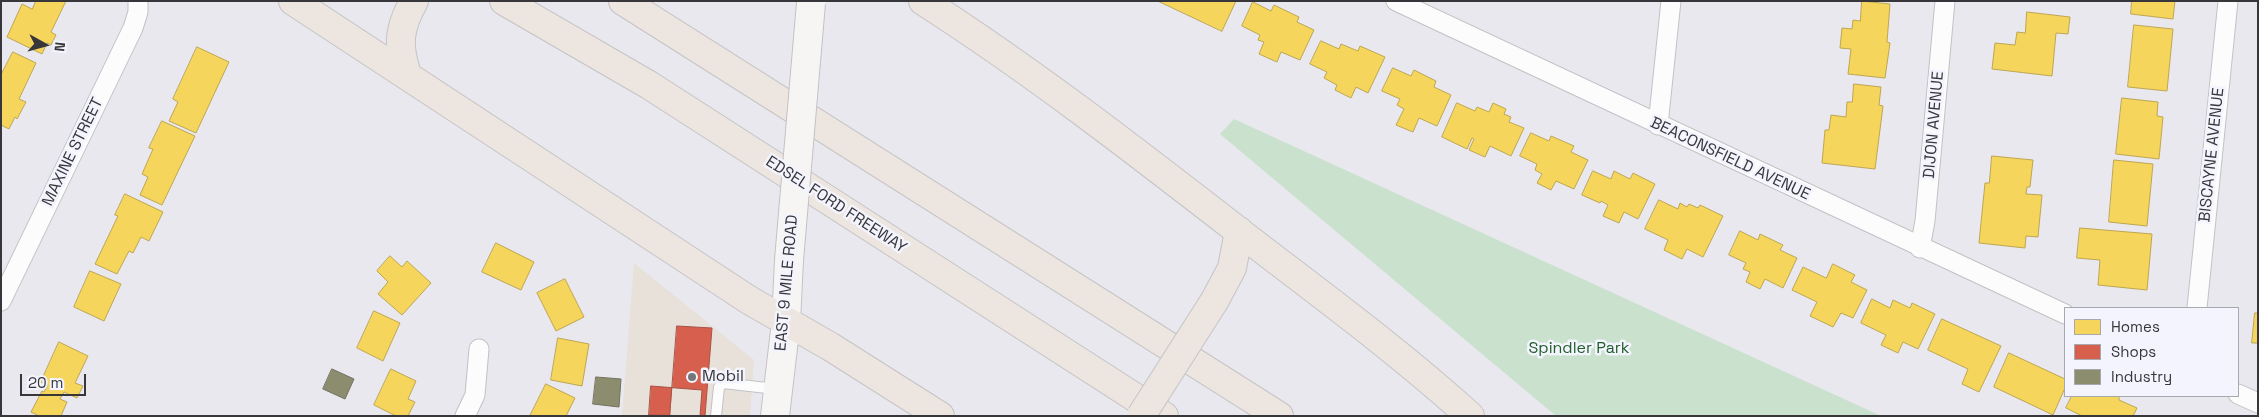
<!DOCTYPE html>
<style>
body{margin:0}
#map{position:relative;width:2259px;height:417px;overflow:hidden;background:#e8e8ee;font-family:"Space Grotesk",sans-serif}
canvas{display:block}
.frame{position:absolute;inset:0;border:2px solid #37373b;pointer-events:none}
.legend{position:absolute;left:2064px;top:307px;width:175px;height:90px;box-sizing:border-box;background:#f3f4fd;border:1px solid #a8a8af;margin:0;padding:6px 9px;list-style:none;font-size:15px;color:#37373b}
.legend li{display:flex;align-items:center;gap:10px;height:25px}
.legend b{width:25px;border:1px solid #a8a8af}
.north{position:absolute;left:20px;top:20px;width:50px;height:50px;-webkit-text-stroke:4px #f3f4fd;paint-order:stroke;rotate:97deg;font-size:14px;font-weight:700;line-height:20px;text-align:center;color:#37373b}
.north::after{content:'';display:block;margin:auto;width:18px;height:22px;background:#37373b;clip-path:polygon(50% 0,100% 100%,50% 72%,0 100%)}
.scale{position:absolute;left:20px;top:374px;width:66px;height:22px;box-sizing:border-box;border:2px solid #37373b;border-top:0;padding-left:6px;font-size:15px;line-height:18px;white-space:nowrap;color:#37373b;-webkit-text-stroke:4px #f3f4fd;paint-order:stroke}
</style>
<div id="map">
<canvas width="2259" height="417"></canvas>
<div class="frame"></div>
<ul class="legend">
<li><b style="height:14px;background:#f6d55c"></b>Homes</li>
<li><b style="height:14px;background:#d6604d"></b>Shops</li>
<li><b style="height:14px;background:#8c8c6e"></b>Industry</li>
</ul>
<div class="north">N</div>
<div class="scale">20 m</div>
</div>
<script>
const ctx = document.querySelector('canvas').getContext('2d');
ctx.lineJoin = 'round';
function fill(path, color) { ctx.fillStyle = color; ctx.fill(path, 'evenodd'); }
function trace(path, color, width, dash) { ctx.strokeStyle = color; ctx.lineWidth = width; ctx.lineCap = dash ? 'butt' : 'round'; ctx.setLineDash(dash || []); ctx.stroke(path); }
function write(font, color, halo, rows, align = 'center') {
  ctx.font = font + ' "Space Grotesk",sans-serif'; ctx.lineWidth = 5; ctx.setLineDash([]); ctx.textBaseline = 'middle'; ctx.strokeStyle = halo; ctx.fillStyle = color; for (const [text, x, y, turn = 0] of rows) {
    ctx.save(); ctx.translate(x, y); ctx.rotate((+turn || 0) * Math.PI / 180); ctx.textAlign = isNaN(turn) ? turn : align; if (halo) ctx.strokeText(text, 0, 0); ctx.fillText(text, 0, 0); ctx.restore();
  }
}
fill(new Path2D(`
 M634 263 754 360 750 416H622Z`), '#e8e1d9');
fill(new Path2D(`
 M1234 119 1881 416H1556L1220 134Z`), '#c9e1cd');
const homes = new Path2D(`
 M36 1H66L51 32 56 35 51 45 47 43 42 54 7 37 22 4 32 9Z
 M1158 1H1236L1222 31Z
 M1862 1 1890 4 1887 42 1890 43 1885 78 1848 74 1851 49 1840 48 1842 28 1852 29 1853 20 1860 21Z
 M2132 1H2175L2173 19 2131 14Z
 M1253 2 1271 11 1274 5 1299 17 1297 22 1314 30 1300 60 1281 52 1277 62 1259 54 1264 42 1258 40 1260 35 1242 26Z
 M2027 12 2070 17 2068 34 2056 33 2052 76 1992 69 1995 43 2015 45 2017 32 2025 33Z
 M2134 25 2173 29 2167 91 2128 87Z
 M1321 41 1339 49 1341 44 1358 51 1360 46 1385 57 1368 93 1356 87 1351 98 1335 90 1337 85 1324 78 1327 72 1310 64Z
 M197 47 229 62 196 133 169 121 178 102 173 99Z
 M13 52 36 63 19 99 26 102 17 119 15 117 9 129 1 125V75Z
 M1393 68 1411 76 1414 70 1436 81 1434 87 1451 95 1437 126 1419 118 1413 132 1396 125 1404 109 1397 105 1400 99 1382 91Z
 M1854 84 1881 87 1879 105 1883 106 1875 169 1822 163 1825 130H1829L1831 115 1846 117 1847 102H1852Z
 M2122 98 2158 102 2157 116 2163 117 2159 159 2116 154Z
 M1457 103 1475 111 1477 107 1489 112 1493 103 1506 109 1504 114 1511 117 1509 122 1524 128 1511 156 1490 146 1485 157 1469 150 1474 139 1472 138 1467 149 1442 137Z
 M162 121 195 136 162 205 140 195 148 177 142 174 153 149 149 148Z
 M1531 133 1549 141 1551 136 1574 146 1571 152 1588 160 1574 189 1556 181 1551 190 1537 183 1542 174 1535 170 1537 164 1520 156Z
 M1992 156 2033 160 2030 187H2027L2026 194 2042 195 2038 237 2026 236 2025 248 1979 243 1985 183H1989Z
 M2114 160 2153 164 2147 226 2109 222Z
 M1593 171 1611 179 1614 171 1630 179 1633 173 1655 184 1638 219 1624 212 1619 223 1603 216 1608 205 1601 201 1600 203 1582 195Z
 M125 194 163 212 149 241 141 237 133 253 129 251 117 274 95 264 118 216 115 215Z
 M1659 200 1678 209 1680 203 1687 207 1689 204 1698 208 1700 205 1723 216 1703 257 1687 249 1682 259 1664 250 1668 240 1645 229Z
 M2080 228 2152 234 2147 290 2098 285 2100 260 2077 258Z
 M1740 231 1758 240 1760 234 1783 245 1780 250 1797 258 1783 288 1765 279 1760 289 1746 282 1750 272 1743 269 1746 263 1729 255Z
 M496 243 534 262 521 290 482 272Z
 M390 256 402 267 407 261 431 283 402 315 378 294 388 282 377 271Z
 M1833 264 1855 275 1851 282 1867 290 1853 318 1841 313 1833 327 1810 316 1817 302 1792 290 1803 267 1826 278Z
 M90 271 121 284 104 321 74 307Z
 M565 279 584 317 556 331 537 293Z
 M1872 299 1890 308 1893 300 1910 308 1912 303 1935 314 1918 349 1903 342 1898 353 1881 345 1886 335 1861 323Z
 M374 311 400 323 383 361 357 348Z
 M2255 313H2258V343H2252Z
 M1942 319 2001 346 1979 392 1962 384 1968 369 1928 350Z
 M558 338 589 344 582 386 551 380Z
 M59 342 88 356 75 383 83 386 77 398 64 392 60 399 67 402 61 416H39L31 412 42 391 44 392 48 385 41 382Z
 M2009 353 2065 379V388L2053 415 1994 387Z
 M391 369 416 381 408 399 415 402 408 416H396L374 405Z
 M546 384 575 398 566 416H530Z
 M2072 396H2119V400L2137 408 2133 416H2082L2066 408Z`);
fill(homes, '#f6d55c');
trace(homes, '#bda652', 1);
const shops = new Path2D(`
 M677 326 712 328 705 416H670Z
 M651 386 702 390 700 416 649 415Z`);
fill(shops, '#d6604d');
trace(shops, '#a65448', 1);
const industry = new Path2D(`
 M332 369 354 379 345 399 323 389Z
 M596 377 621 379 619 407 593 404Z`);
fill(industry, '#8c8c6e');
trace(industry, '#72725f', 1);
const service = new Path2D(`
 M716 416 719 387 723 383 776 389`);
const minor = new Path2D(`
 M1396 1 2065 314
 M1658 125 1671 1
 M1920 248 1925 221 1945 1
 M1 301 133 28 138 12V1
 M2197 308 2228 1
 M2238 394 2258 403
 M465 416 475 395 479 349`);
const secondary = new Path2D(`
 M775 416 786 322 789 260`);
const motorway = new Path2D(`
 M293 1 749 300 831 347 940 416
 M504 1 649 85 1164 416
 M623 1 1279 416
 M923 1C1032 71 1135 151 1237 230 1316 291 1396 349 1470 416
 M407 74C397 45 399 28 414 1
 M1215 300 1232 268 1239 231`);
trace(service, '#c2c2c6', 12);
trace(minor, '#c2c2c6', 21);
trace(secondary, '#c2c2c6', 30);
trace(motorway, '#c4c4c6', 30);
trace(service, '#fcfcfc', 10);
trace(minor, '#fcfcfc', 19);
trace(secondary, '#f7f5f4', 28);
trace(motorway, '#ede5df', 28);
const secondaryBridge = new Path2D(`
 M789 260 811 3`);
const motorwayBridge = new Path2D(`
 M1141 416 1215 300`);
trace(secondaryBridge, '#c2c2c6', 30, []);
trace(motorwayBridge, '#c4c4c6', 30, []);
trace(secondaryBridge, '#f7f5f4', 28);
trace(motorwayBridge, '#ede5df', 28);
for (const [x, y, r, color] of [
 [692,377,5,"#75757a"]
]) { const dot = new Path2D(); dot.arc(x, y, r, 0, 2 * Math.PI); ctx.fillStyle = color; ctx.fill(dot); trace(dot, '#f3f4fd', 2); }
write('16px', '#37373b', '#f3f4fd', [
 ["DIJON AVENUE",1934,125,-85],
 ["MAXINE STREET",73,152,-64],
 ["BISCAYNE AVENUE",2212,155,-84],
 ["BEACONSFIELD AVENUE",1730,159,25],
 ["EDSEL FORD FREEWAY",836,205,33],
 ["EAST 9 MILE ROAD",787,283,-85]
]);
write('16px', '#1f5f28', '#f3f4fd', [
 ["Spindler Park",1579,349]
]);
write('16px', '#37373b', '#f3f4fd', [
 ["Mobil",702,377]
], 'left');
</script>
